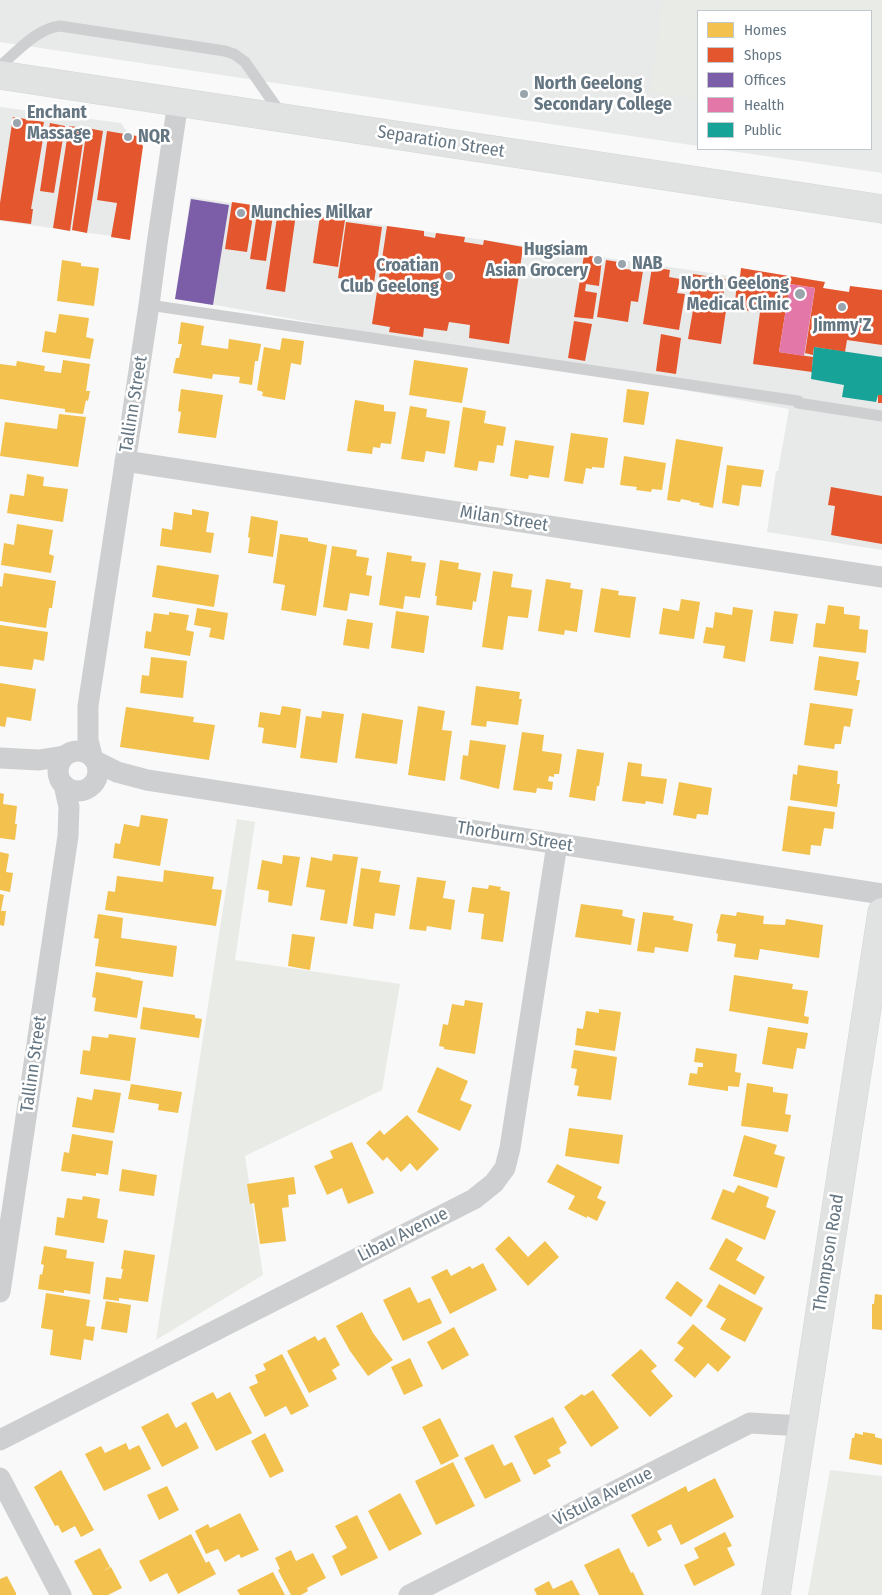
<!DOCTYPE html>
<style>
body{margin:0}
#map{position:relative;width:882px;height:1595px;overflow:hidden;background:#f9f9f9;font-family:"Fira Sans Condensed",sans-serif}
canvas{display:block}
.legend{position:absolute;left:697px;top:10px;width:175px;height:140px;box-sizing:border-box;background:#fff;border:1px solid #c1c8cd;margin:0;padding:6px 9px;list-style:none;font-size:15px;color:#657683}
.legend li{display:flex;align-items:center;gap:10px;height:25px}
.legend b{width:25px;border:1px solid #c1c8cd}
</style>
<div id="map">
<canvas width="882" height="1595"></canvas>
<ul class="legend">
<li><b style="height:14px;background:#f2c14e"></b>Homes</li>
<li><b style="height:14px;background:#e4572e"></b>Shops</li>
<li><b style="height:14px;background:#7b5ea7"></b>Offices</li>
<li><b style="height:14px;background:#e377a8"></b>Health</li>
<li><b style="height:14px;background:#17a398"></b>Public</li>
</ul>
</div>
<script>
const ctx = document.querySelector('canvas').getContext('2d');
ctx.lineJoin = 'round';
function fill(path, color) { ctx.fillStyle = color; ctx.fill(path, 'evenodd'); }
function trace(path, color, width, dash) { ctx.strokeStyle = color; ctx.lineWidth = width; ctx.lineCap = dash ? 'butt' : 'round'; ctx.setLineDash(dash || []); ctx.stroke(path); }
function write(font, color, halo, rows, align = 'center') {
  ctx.font = font + ' "Fira Sans Condensed",sans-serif'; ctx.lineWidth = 5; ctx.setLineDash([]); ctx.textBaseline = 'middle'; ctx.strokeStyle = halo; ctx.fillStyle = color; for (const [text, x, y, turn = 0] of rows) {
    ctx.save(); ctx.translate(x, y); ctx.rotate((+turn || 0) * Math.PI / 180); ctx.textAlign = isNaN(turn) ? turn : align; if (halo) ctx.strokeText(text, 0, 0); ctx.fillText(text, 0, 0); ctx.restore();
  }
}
fill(new Path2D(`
 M0 0H882V173L717 149H871V11H698V146L0 42Z
 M0 107 121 123 135 143 127 238 0 221Z
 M190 197 882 298V550L767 532 776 471H778L789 409 177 298Z`), '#e8e9e9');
fill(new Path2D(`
 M663 0H882V122L871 121V11H698V99L650 92Z
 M237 819 255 822 235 960 400 984 382 1090 245 1156 263 1275 156 1340Z
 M830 1470 882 1476V1595H808Z`), '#e8ebe6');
fill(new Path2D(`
 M62 260 81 263V266L99 268 94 306 57 301Z
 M59 314 89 318 86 337 94 339 90 359 42 352 45 331 56 333Z
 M181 322 204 326 201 345 228 349 229 339 261 344 258 361H255L252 385 239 383 240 377 213 374 212 379 173 373 176 358H179L182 344H178Z
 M282 338 304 341 301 365 291 363 285 400 262 396 263 392 257 390 264 347 280 350Z
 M63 360 90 364 86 391H90L88 401 86 400 83 414 65 412V409L0 399V364L16 366 17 361 45 366 44 371 61 373Z
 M414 360 468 368 462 403 409 395Z
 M181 389 223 395 216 438 178 433 181 412 178 411Z
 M627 389 649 392 644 425 623 422Z
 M355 400 384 405V411L396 412 391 444 381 443 380 448 373 447 372 454 347 451Z
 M410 406 427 409 426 417 450 421 445 454 426 451 424 462 401 459Z
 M463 407 486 411 484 423 506 427 503 446 497 445 494 463 479 461 477 471 454 467Z
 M59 414 86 417 78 467 0 456 5 422 57 429Z
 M571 433 608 438 604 468 592 467V469L586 468 583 484 564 481Z
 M676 439 723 447 713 508 699 505 700 503 691 502V501L681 499 680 502 667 500Z
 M515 440 554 446 549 478 529 475 528 479 510 476Z
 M624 456 666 463 662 490 652 489 651 492 636 490 637 487 620 485Z
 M727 465 764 470 761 487 742 485 739 506 722 503Z
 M27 474 44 477 43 486 68 489 63 522 7 513 10 494 24 496Z
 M192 509 209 512 206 532 214 533 211 553 160 546 162 528 172 530 174 512 192 515Z
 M251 516 278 521 273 557 248 553 250 538 248 537Z
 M17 524 53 530 49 554 54 556 51 573 1 565 4 543 14 545Z
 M280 534 308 538V541L327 545 316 616 281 610 285 585 273 583Z
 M332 546 357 550 356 556 369 558 366 575 372 576 369 596 350 593 347 611 323 607Z
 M387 552 412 556 411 561 426 563 420 598 405 596 403 609 379 605Z
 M440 560 459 563 458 569 481 573 476 602 473 601 472 610 436 605 437 596H435Z
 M157 565 219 575 214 607 152 597Z
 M493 571 513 574 511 587 532 590 528 618 508 616 503 650 482 647Z
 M4 573 56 581 52 608H49L46 628 0 621V586L2 587Z
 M546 579 571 583 570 588 583 590 577 632 565 630 564 635 538 631Z
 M601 588 619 591 618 595 636 597 630 638 594 632Z
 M681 599 700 602 694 639 659 634 663 608 679 611Z
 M828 605 844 607V614L860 616 859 629 868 630 866 653 813 647 816 623 825 624Z
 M733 607 753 610 745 662 723 658 725 646 703 643 706 627 713 628 715 612 732 615Z
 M197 608 228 613 224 640 209 637 211 628 194 625Z
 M396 611 429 616 424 653 391 648Z
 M774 611 798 614 793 644 770 641Z
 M169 612 189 615 186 630 194 632 190 656 144 648 146 631 151 632 154 613 169 615Z
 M347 619 373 623 369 649 343 645Z
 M0 625 48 632 44 661 34 659 32 670 0 666Z
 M819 656 859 662 856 680H860L857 696 814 690Z
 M151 657 187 661 183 698 140 693 142 675 149 676Z
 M0 683 36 689 31 721 7 717 5 727 0 726Z
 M476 686 520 692 519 699H522L518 725 487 721 486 727 471 725Z
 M810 703 853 709 850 727 844 726 841 744H835L834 749 804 745Z
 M282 706 301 709 296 748 262 743 264 728 258 727 260 712 280 715Z
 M418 706 445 711 442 730 452 731 445 781 408 775Z
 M126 707 194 717 193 722 215 725 209 760 120 747Z
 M322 711 344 714 337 763 300 758 306 716 321 718Z
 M362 713 403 720 397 764 355 758Z
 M522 732 544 735 542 751 562 754 559 774H554V777L549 776 548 781 553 782 552 790 537 788 536 793 513 790Z
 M470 740 506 745 499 789 460 779 463 755 468 756Z
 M577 749 604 753 599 786H597L595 801 569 797Z
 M628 762 642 764 641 776 667 779 663 804 646 801 645 804 622 801Z
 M798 765 838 771 837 784H840L837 807 790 800 793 774 797 775Z
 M679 782 712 788 708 815 697 814 696 819 673 815Z
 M0 793 4 794 3 804 17 806 15 824H17L15 840 0 838Z
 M788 806 835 812 833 829 824 828 821 846 811 845 810 855 782 851Z
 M141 815 168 819 160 866 113 858 115 843 120 844 124 824 139 827Z
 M0 852 9 854 6 872 13 873 10 892 0 890Z
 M333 854 358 857 347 924 320 920 325 890 306 887 311 857 332 861Z
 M283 855 300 857 292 906 268 902 269 891 257 889 262 860 282 864Z
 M361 868 381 871 379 882 400 885 395 916 375 913 373 929 353 926Z
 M164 870 214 877 212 889 222 890 216 926 105 910 108 891 115 892 117 876 163 882Z
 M417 877 446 881 443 898 455 900 451 930 427 926 426 931 409 929Z
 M489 885 501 887 500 890 510 892 503 942 481 939 484 914 468 912 472 887 488 889Z
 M0 894 4 895 1 911H6L4 926 0 925Z
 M581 904 623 910 622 916 635 919 631 945 575 937Z
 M643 912 674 916 673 920 693 924 688 952 655 947 654 953 637 951Z
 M737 912 764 916 763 924 785 925 786 919 823 925 819 958 760 949 758 960 734 957 736 944 717 941 718 934 716 933 721 914 736 916Z
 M98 914 123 918 121 938 177 946 173 977 95 966 99 939 94 938Z
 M292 934 315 937 310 970 288 966Z
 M96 972 131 978V979L143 981 137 1018 94 1011 96 998 92 997Z
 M734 975 793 984 792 989 808 991 804 1016 809 1017 808 1024 729 1011Z
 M465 1000 483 1003 475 1054 444 1049V1047L439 1046 443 1024 448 1025 452 1004 464 1006Z
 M143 1007 195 1015V1018L202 1019 199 1038 140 1029Z
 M599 1009 621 1012 615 1051 575 1045 577 1028 583 1029 586 1011 599 1013Z
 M768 1027 808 1033 805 1049 797 1048 793 1069 762 1064Z
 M109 1034 136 1038 130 1081 80 1074 83 1050 90 1051 92 1036 108 1038Z
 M696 1048 737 1054 735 1072 741 1073 739 1087 728 1086V1091L688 1085 690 1073 697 1074 698 1067H703V1063L694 1062Z
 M574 1050 617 1057 611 1100 577 1096 579 1086 574 1085 577 1069 571 1068Z
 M437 1067 468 1081 460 1100 472 1105 460 1131 417 1112Z
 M747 1083 773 1087V1092L788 1094 785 1114 791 1115 788 1132 741 1126Z
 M131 1084 182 1092 178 1113 158 1110 159 1104 128 1099Z
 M94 1089 121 1093 114 1133 72 1127 77 1097 92 1100Z
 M407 1115 439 1149 417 1171 410 1163 401 1172 387 1157 383 1161 366 1143 380 1130 384 1135Z
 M569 1128 623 1135 619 1164 565 1156Z
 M72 1134 113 1141 108 1175 96 1173V1176L61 1171 64 1152 69 1153Z
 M744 1135 777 1145 774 1154 785 1157 777 1188 733 1176Z
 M352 1142 374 1193 348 1204 342 1188 327 1195 314 1166 333 1158 330 1151Z
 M557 1164 602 1187 597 1198 606 1202 597 1221 587 1216V1218L568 1209 575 1196 547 1182Z
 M122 1169 157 1175 154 1196 119 1191Z
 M294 1177 296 1194 288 1195 289 1207 282 1208 286 1241 260 1244 254 1203 250 1204 247 1184Z
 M738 1185 769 1197 766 1207 776 1211 765 1240 711 1219 723 1189 734 1193Z
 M83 1196 100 1199 97 1218 108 1220 104 1243 55 1235 57 1217 64 1218 67 1198 82 1200Z
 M509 1236 528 1257 545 1241 559 1257 528 1286 495 1249Z
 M726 1238 743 1248 736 1260 765 1277 755 1295 709 1269Z
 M44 1246 67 1250 66 1258 94 1262 90 1294 64 1290V1293L38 1289 40 1274 42 1275 44 1265 41 1264Z
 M124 1250 155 1255 148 1302 119 1298V1301L103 1299 106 1277 121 1279 123 1269H121Z
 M483 1263 497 1290 450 1314 431 1277 447 1269 451 1276 470 1266 472 1269Z
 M677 1281 703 1300 691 1317 665 1298Z
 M719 1284 763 1308 745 1342 720 1329 726 1319 706 1307Z
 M410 1287 418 1303 430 1298 442 1323 403 1341 383 1300Z
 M46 1293 90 1300 86 1326 95 1327 93 1341 84 1339 81 1360 50 1355 53 1330 41 1328Z
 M875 1294 882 1295V1330L872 1329V1304H874Z
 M106 1301 131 1305 127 1333 101 1329Z
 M362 1312 373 1333 393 1360 368 1376 350 1351 336 1326Z
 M693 1324 731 1357 718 1372 708 1363 695 1378 674 1360 684 1348 677 1343Z
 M454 1327 469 1355 442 1370 427 1342Z
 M315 1336 318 1341 325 1337 340 1365 332 1370 337 1379 309 1393 287 1351Z
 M641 1349 657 1366 651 1371 673 1396 650 1417 611 1375Z
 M282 1354 309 1406 291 1415 286 1406 265 1417 249 1387 258 1383 255 1375 266 1370 263 1364Z
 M410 1358 423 1386 404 1395 391 1367Z
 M593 1390 619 1428 591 1447 564 1407 582 1394 584 1396Z
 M213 1392 217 1399 230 1392 252 1433 216 1451 191 1403Z
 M168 1413 176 1428 186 1422 199 1448 162 1467 141 1427Z
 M553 1417 567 1443 559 1448 561 1453 547 1460 551 1466 534 1475 514 1436Z
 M440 1418 459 1456 441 1465 422 1427Z
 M863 1432 875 1434V1437L882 1439V1465L849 1459 852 1438H854L855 1433 863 1435Z
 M265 1433 284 1471 270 1478 251 1441Z
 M126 1443 129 1450 139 1445 151 1469 104 1491 85 1454 101 1446 105 1453Z
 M493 1444 504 1466 512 1462 521 1481 485 1499 464 1458Z
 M453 1462 475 1506 436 1525 415 1481Z
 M61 1470 94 1530 81 1537 75 1526 62 1533 58 1525 55 1526 34 1487Z
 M715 1478 734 1517 681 1545 671 1524 657 1531 662 1540 648 1547 631 1515 686 1486 688 1492Z
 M167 1486 179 1510 159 1520 147 1495Z
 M400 1493 422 1534 389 1551 368 1511Z
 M240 1513 259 1550 241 1558 239 1554 225 1562 218 1549 206 1554 195 1531 208 1524 210 1528Z
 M357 1515 378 1558 341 1576 332 1556 347 1548 335 1526Z
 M725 1532 732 1546 727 1548 735 1565 694 1586 684 1565 699 1558 694 1548Z
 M191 1534 206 1563 209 1561 216 1574 178 1594 167 1573 150 1582 139 1561Z
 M100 1548 110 1567 101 1572 111 1567 122 1588 108 1595H93L74 1561Z
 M619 1548 631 1573 633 1572 644 1595H599L584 1565Z
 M291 1550 296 1561 313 1553 326 1578 307 1588 308 1591 301 1595H291L278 1570 280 1569 275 1558Z
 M273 1572 285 1595H240L237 1590Z
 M7 1576 16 1593V1595H0V1579Z
 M572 1580 580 1595H537L534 1589 549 1581 553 1589Z`), '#f2c14e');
fill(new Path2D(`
 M13 117 44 122 43 127H45L31 209H33L31 224 0 220V203Z
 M50 123 65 126 54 193 40 191Z
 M69 126 85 128 70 231 53 228Z
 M87 128 103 131 87 233 72 230Z
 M107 131 137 136V139L143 146 130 240 111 237 117 203 97 200Z
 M232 202 252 205 251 215 253 216 247 252 225 249Z
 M258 207 274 209 266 261 250 259Z
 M278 211 296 214 285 292 266 289Z
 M320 216 345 220 338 267 313 263Z
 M346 222 382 227 374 283 338 278Z
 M387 226 424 231V236L435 238 436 233 465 237 464 242 483 245 484 240 523 247 509 344 469 338 470 325 449 322 447 331 424 328 423 337 389 332 390 327 372 324Z
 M584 255 602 258 599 286 586 284 585 291 597 293 593 319 574 317Z
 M606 260 625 263 624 269 643 271 638 302 631 301 628 322 597 317Z
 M652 267 670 270 669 277 680 279 677 293 685 294 679 330 643 324Z
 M741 268 825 282 823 288 849 292 850 286 882 290V345L847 340 845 352 814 347 813 355 805 353 815 288 790 284 779 352 813 357 812 372 753 364 760 312 734 309 738 276 740 277Z
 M693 274 726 279 722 303 727 304 721 344 688 339 694 304 688 303Z
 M574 321 592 324 585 361 568 358Z
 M661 334 681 338 676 374 656 371Z
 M878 395H882V403H878Z
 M831 487 882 496V544L831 535 835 506 828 505Z`), '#e4572e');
fill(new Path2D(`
 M191 199 229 205 213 305 175 299Z`), '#7b5ea7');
fill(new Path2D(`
 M790 284 815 288 804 356 779 352Z`), '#e377a8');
fill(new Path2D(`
 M814 347 882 357V395H878L876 402 842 397 844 385 811 379Z`), '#17a398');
const secondary = new Path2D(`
 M0 75 882 209
 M776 1595 882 912`);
trace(secondary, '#d5d6d7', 29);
trace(new Path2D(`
 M0 66C18 51 36 29 60 26L225 51 234 54 245 62 282 115
 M149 305 798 401V403L882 416`), '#cecfd0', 11);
trace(new Path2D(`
 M125 461 882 577
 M58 771a20 20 0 1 1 40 0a20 20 0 1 1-40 0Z
 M92 756 88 740V706L149 305 157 244 178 102
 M0 758 39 760 64 756
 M95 761 117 772 147 780 882 894
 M0 1292 68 836 69 807 64 785
 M0 1440 474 1199 494 1183 505 1168 510 1148 557 844
 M0 1478 61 1595
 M409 1595 750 1423 802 1426`), '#cecfd0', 21);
trace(secondary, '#e1e2e2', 28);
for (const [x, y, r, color] of [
 [524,94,5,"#99a4ac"],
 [17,123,5,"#99a4ac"],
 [128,137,5,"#99a4ac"],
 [241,213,5,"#99a4ac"],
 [598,260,5,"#99a4ac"],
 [622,264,5,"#99a4ac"],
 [449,276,5,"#99a4ac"],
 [800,294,6,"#99a4ac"],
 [842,307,5,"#99a4ac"]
]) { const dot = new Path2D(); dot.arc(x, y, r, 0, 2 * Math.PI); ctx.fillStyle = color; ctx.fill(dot); trace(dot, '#fff', 2); }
write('bold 18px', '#657683', '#fff', [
 ["North Geelong",534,84],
 ["Secondary College",534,105],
 ["Enchant",27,113],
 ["Massage",27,134],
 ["NQR",138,137],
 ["Munchies Milkar",251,213],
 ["Hugsiam",588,250,"right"],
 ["Asian Grocery",588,271,"right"],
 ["NAB",632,264],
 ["Croatian",439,266,"right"],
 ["Club Geelong",439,287,"right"],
 ["North Geelong",789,284,"right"],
 ["Medical Clinic",789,305,"right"],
 ["Jimmy'Z",842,326,"center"]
], 'left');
write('18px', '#657683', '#fff', [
 ["Separation Street",441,142,9],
 ["Tallinn Street",134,404,-81],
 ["Milan Street",504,519,9],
 ["Thorburn Street",515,837,9],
 ["Tallinn Street",34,1064,-82],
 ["Libau Avenue",403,1235,-27],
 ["Thompson Road",829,1253,-81],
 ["Vistula Avenue",603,1497,-27]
]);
</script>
